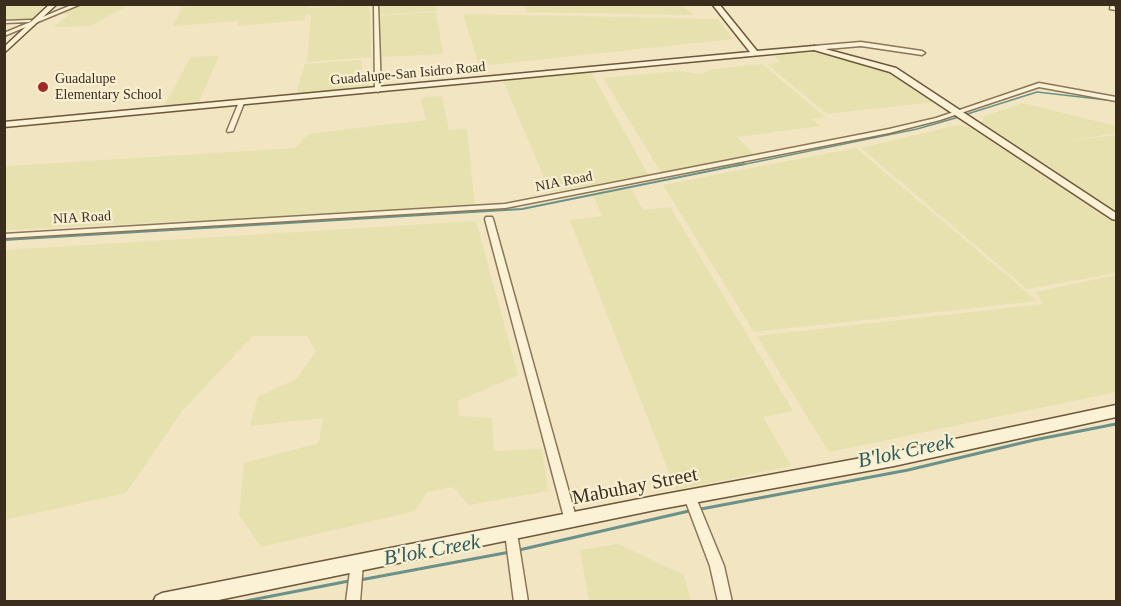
<!DOCTYPE html>
<style>
body{margin:0}
#map{position:relative;width:1121px;height:606px;overflow:hidden;background:#f1e5c2;font-family:"Times New Roman",serif}
canvas{display:block}
.frame{position:absolute;inset:0;border:6px solid #3b2d1d;pointer-events:none}
</style>
<div id="map">
<canvas width="1121" height="606"></canvas>
<div class="frame"></div>
</div>
<script>
const ctx = document.querySelector('canvas').getContext('2d');
ctx.lineJoin = 'round';
function fill(path, color) { ctx.fillStyle = color; ctx.fill(path, 'evenodd'); }
function trace(path, color, width, dash) { ctx.strokeStyle = color; ctx.lineWidth = width; ctx.lineCap = dash ? 'butt' : 'round'; ctx.setLineDash(dash || []); ctx.stroke(path); }
function write(font, color, halo, rows, align = 'center') {
  ctx.font = font + ' "Times New Roman",serif'; ctx.lineWidth = 4.5; ctx.setLineDash([]); ctx.textBaseline = 'middle'; ctx.strokeStyle = halo; ctx.fillStyle = color; for (const [text, x, y, turn = 0] of rows) {
    ctx.save(); ctx.translate(x, y); ctx.rotate((+turn || 0) * Math.PI / 180); ctx.textAlign = isNaN(turn) ? turn : align; if (halo) ctx.strokeText(text, 0, 0); ctx.fillText(text, 0, 0); ctx.restore();
  }
}
fill(new Path2D(`
 M216 4H309L310 8 340 6 311 7 312 5H368L370 12 371 57 307 62 311 14H306L304 20 238 26V21L173 26 182 7Z
 M4 5H49L31 21 5 22Z
 M80 5V4L129 5 90 26 53 27 69 15 61 13Z
 M377 5H436L438 11 378 15Z
 M524 5H682L694 15 527 12Z
 M436 12 443 54 380 57 379 16Z
 M463 14 718 19 733 39 479 66Z
 M814 52 886 70 934 102 827 114 767 64 780 63 774 55Z
 M219 56 199 102 164 106 191 57Z
 M361 60 362 73H371L368 88 296 94 305 64Z
 M762 64 825 117 812 119 821 126 737 137 756 156 661 172 603 78 679 71 701 74 713 69Z
 M591 72 649 176 550 192 503 80Z
 M442 96 449 130 467 129 475 207 5 230 4 170 8 166 295 148 308 134 426 120 421 98Z
 M1023 103 1116 126V133L1062 142 1116 135V215L980 126 984 116Z
 M958 125 973 128 1116 222V273L1027 289 861 148Z
 M856 148 1037 301 754 332 663 185Z
 M631 188 643 210 670 207 793 411 763 417 791 466 676 490 570 220 602 216 592 193Z
 M476 221 518 375 458 401 459 416 492 418 494 451 542 449 548 491 469 505 453 487 427 492 415 511 261 547 239 515 244 463 319 443 323 418 250 426 258 397 296 379 316 352 307 336H253L182 411 126 493 5 520V250Z
 M1116 275V392L829 452 757 336 1043 304 1036 292Z
 M618 544 684 575 691 601H589L580 550Z`), '#e7e1af');
trace(new Path2D(`
 M964 115 1037 92 1116 101
 M736 166 917 129 959 117`), '#6b928a', 1.5);
trace(new Path2D(`
 M4 240 522 209 744 164
 M1109 425 1116 424`), '#6b928a', 2);
trace(new Path2D(`
 M701 509 908 470 1034 440 1116 424
 M519 550 689 511
 M360 580 510 552
 M241 602 349 581`), '#6b928a', 3);
const street = new Path2D(`
 M74 4H81L4 36V33Z
 M374 4H378L381 90 378 92 375 90Z
 M1111 4H1115L1114 7 1116 8V10L1110 9Z
 M31 20V21L29 22 4 23V21Z
 M861 42 922 51 925 53 922 55 861 46 814 50 811 48 814 46Z
 M1039 83 1116 97V101L1039 87 940 120 889 133 505 208 4 238V234L505 204 889 129 936 118Z
 M239 102 244 103 233 131 228 132 227 131Z
 M486 217H492L493 219 577 521 575 525 571 527 567 525 565 521 485 219Z
 M690 491 694 493 724 566 732 602H718L710 566 684 497 686 493Z
 M511 527 515 529 517 533 528 602H514L505 533 507 529Z
 M357 557 362 558 363 563 360 602H346L351 563 352 558Z`);
const secondary = new Path2D(`
 M50 4H57L4 53V47Z
 M712 4H719L757 51 814 46 896 68 1116 213V220L1112 219 890 72 814 50 4 127V122L750 52Z
 M1116 405V417L894 466 655 510 209 602H153L156 596 162 593 655 496 894 452Z`);
trace(street, '#8c7658', 3);
trace(secondary, '#6e573b', 3);
fill(street, '#fbf2d6');
fill(secondary, '#fbf2d6');
for (const [x, y, r, color] of [
 [43,87,6,"#9f2a24"]
]) { const dot = new Path2D(); dot.arc(x, y, r, 0, 2 * Math.PI); ctx.fillStyle = color; ctx.fill(dot); trace(dot, '#f8efd2', 2); }
write('14px', '#3b2d1d', '#f8efd2', [
 ["Guadalupe-San Isidro Road",408,74,-5],
 ["NIA Road",564,182,-11],
 ["NIA Road",82,218,-3]
]);
write('14px', '#3b2d1d', '#f8efd2', [
 ["Guadalupe",55,79],
 ["Elementary School",55,95]
], 'left');
write('20px', '#3b2d1d', '#f8efd2', [
 ["Mabuhay Street",635,487,-11]
]);
write('italic 21px', '#2b5b5b', '#f8efd2', [
 ["B'lok Creek",906,452,-12],
 ["B'lok Creek",432,551,-10]
]);
</script>
